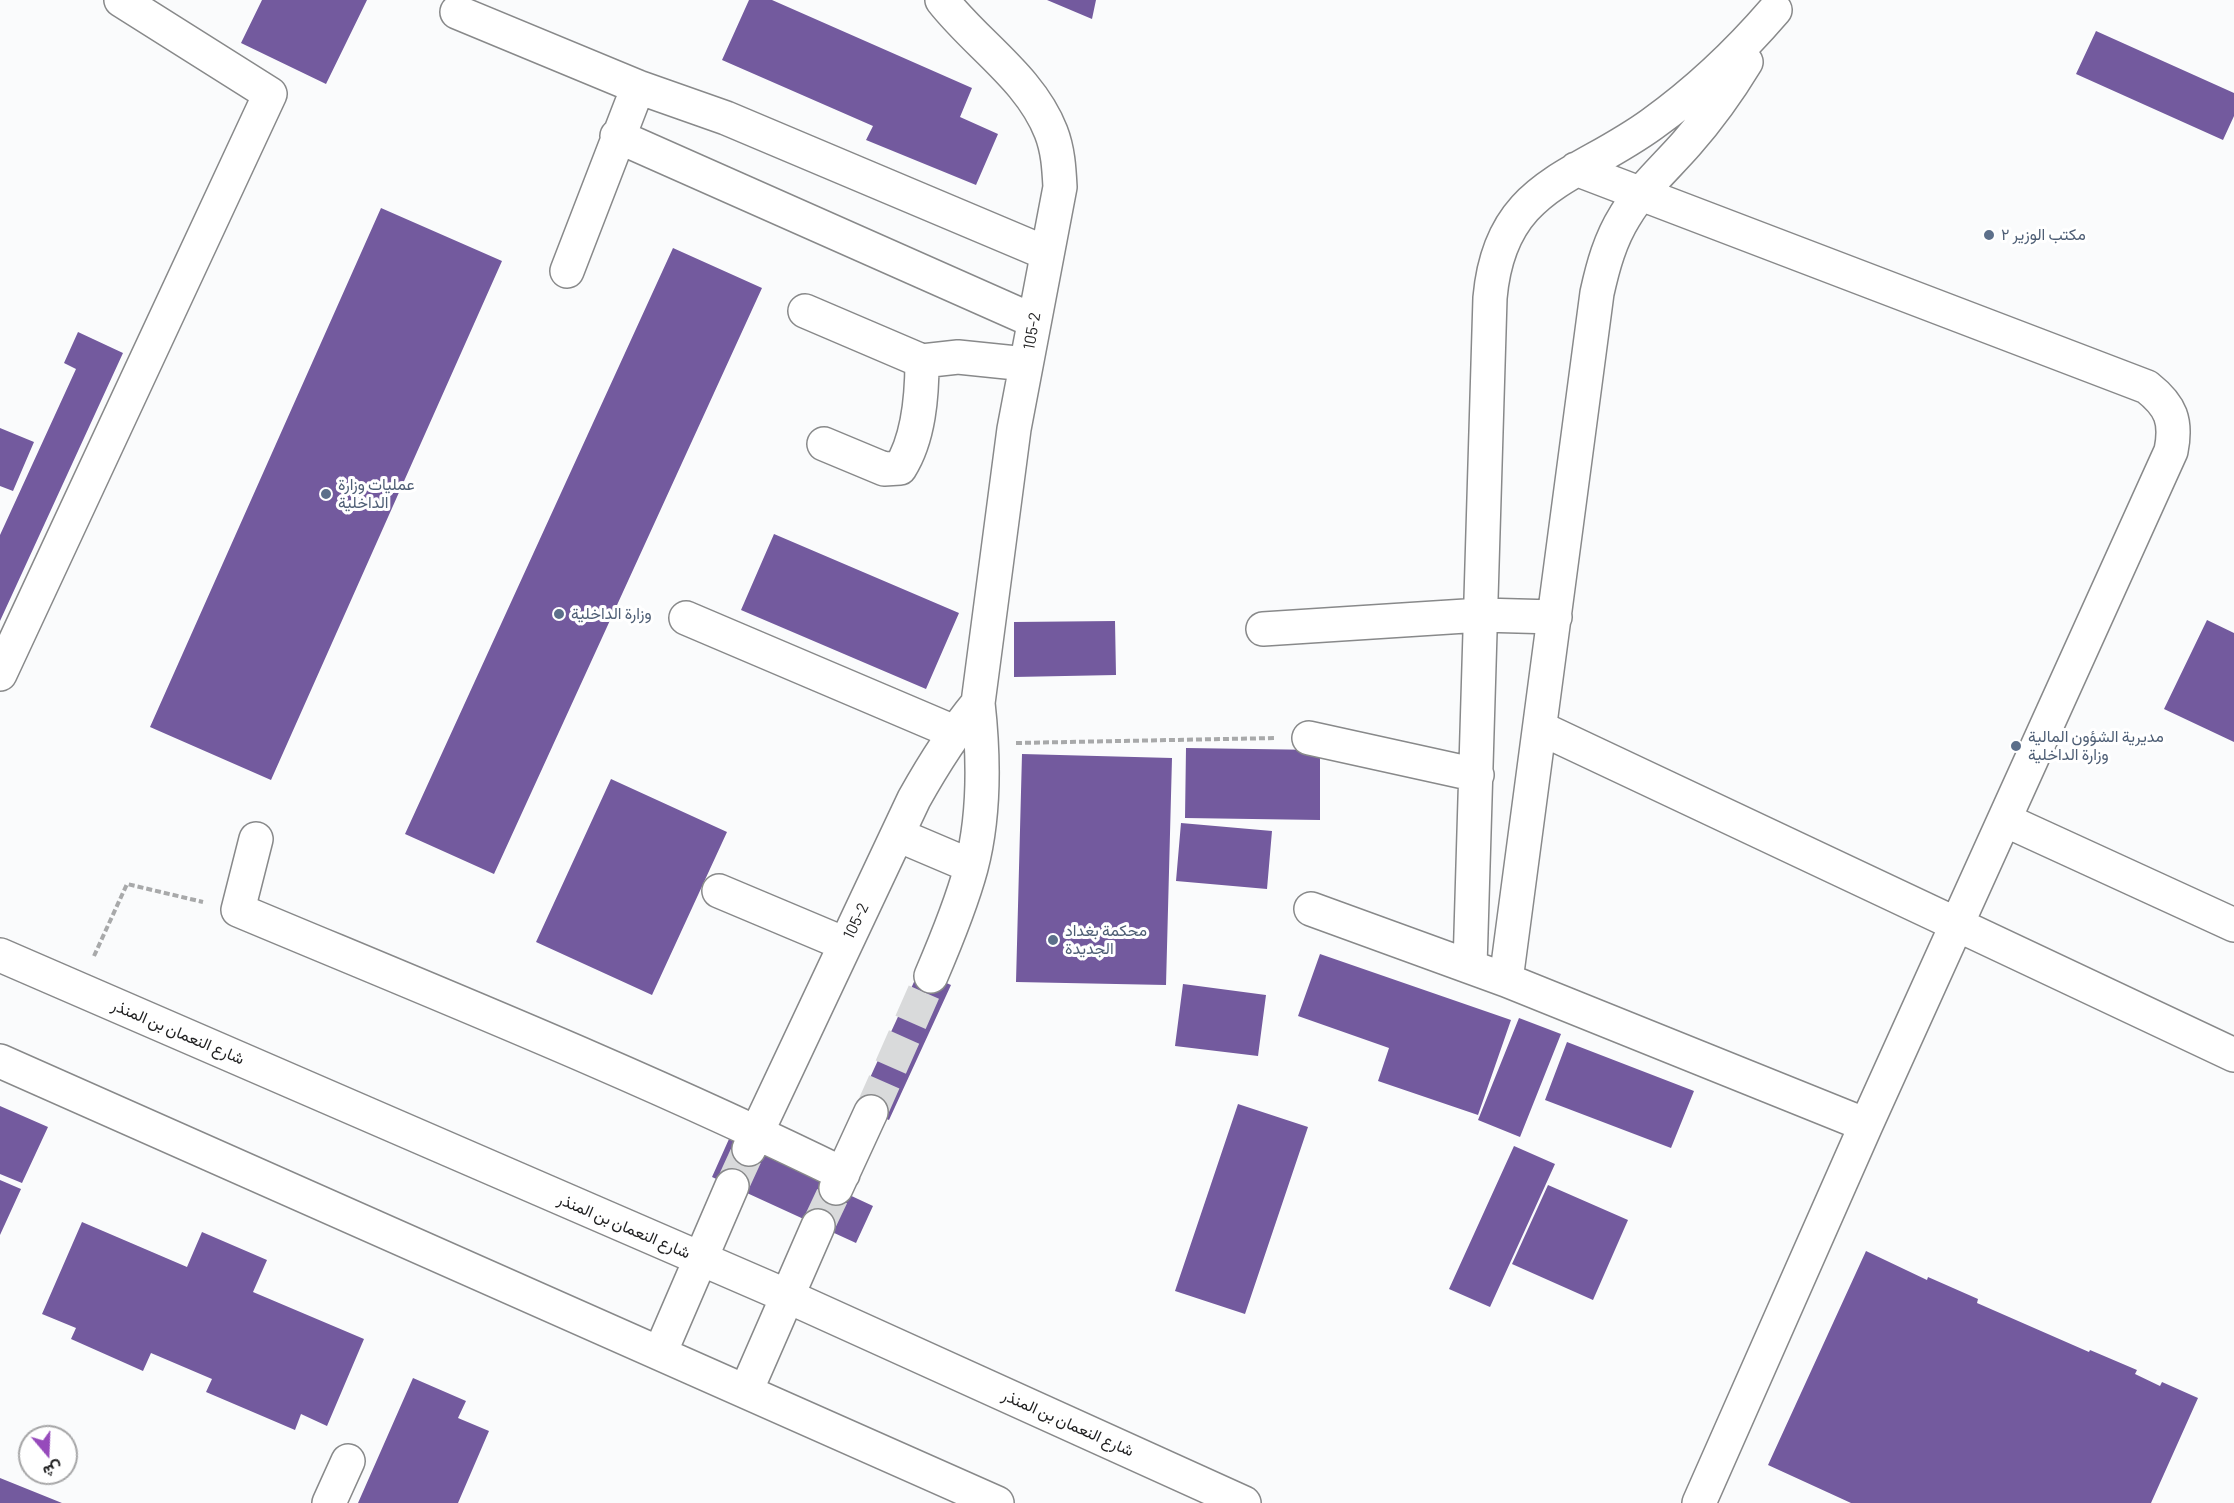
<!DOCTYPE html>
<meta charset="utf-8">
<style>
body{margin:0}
#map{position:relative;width:2234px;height:1503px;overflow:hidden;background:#fafbfc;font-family:Barlow,Vazirmatn,sans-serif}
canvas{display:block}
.north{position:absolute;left:18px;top:1425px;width:60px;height:60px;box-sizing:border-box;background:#fff;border:2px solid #a6a6a7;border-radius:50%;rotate:161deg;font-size:16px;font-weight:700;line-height:24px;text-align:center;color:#212122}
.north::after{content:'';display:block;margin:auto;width:21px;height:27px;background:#964abb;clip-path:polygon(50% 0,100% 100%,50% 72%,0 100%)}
</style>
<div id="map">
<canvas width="2234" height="1503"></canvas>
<div class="north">ش</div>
</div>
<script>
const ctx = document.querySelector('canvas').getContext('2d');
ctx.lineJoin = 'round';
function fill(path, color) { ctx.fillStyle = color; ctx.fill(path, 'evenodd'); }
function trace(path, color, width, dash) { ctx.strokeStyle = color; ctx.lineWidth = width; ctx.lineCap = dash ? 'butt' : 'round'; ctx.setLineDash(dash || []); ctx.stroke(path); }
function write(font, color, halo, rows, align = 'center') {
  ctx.font = font + ' Barlow,Vazirmatn,sans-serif'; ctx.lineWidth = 6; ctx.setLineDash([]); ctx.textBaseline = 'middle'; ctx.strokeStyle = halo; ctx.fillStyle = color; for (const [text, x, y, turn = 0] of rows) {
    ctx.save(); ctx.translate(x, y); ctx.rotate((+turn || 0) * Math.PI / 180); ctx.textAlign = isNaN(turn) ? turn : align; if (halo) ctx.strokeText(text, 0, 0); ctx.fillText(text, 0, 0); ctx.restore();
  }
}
fill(new Path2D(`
 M262 0H367L326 84 241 43Z
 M749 0H772L972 88 960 117 998 134 976 185 866 140 873 126 722 60Z
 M1047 0H1096L1092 19Z
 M2096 31 2234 93V116L2223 140 2076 74Z
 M381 208 502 261 271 780 150 727Z
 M673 248 762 288 494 874 405 834Z
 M78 332 123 353 0 621V535L76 369 64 363Z
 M0 428 34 442 13 491 0 486Z
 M774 534 959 613 926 689 741 610Z
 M2207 620 2234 633V742L2164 709Z
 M1115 621 1116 675 1014 677V622Z
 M1186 748 1320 750V820L1185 818Z
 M1022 754 1172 758 1166 985 1016 982Z
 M611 779 727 832 652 995 536 942Z
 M1181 823 1272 831 1267 889 1176 881Z
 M1320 954 1511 1020 1478 1115 1378 1081 1389 1048 1298 1016Z
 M919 971 951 985 889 1120 857 1106Z
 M1183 984 1266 995 1258 1056 1175 1046Z
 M1519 1018 1561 1034 1520 1137 1478 1120Z
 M1567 1042 1694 1091 1671 1148 1545 1100Z
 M1238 1104 1308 1127 1245 1314 1175 1291Z
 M0 1106 48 1127 22 1183 0 1174Z
 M729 1139 873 1206 856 1243 712 1177Z
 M1514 1146 1555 1164 1490 1307 1449 1289Z
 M0 1180 21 1189 0 1235Z
 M1548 1185 1628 1220 1593 1300 1512 1264Z
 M82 1222 187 1267 202 1232 267 1260 253 1292 364 1339 327 1426 301 1414 295 1430 206 1392 212 1379 151 1353 143 1371 71 1339 76 1328 42 1314Z
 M1866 1251 1927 1280 1928 1277 1978 1299 1977 1303 2089 1352 2090 1350 2137 1370 2135 1374 2160 1386 2162 1382 2198 1398 2151 1503H1851L1768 1465Z
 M413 1378 466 1401 458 1418 489 1431 458 1503H358Z
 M0 1478 62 1503H0Z`), '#735a9e');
trace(new Path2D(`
 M871 1112 931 976
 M732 1186 749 1149
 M818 1226 836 1188`), '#d9dadb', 33, [33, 16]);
const minor = new Path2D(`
 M457 12 638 87 726 118 1046 253
 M617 136 1034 321
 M1576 169 2147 387C2171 406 2177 421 2171 451L1866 1125 1699 1503
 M567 271 638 87
 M805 311 922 361 958 357 1026 364
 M824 444 884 469 900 468C919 438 922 396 922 361
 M686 618 954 732
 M1263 629 1481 615 1555 617
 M0 674 270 94 121 0
 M1540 728 2234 1055
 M1309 738 1477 775
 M2005 820 2234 925
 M898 835 971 866
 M256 839 238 910C441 995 645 1077 843 1174
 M719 891 845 944
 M1311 909 1506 980 1866 1125
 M0 955 787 1296 1244 1503
 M1470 966 1490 298C1500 184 1575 180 1652 124 1698 91 1738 53 1775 10
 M931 976C946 941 961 905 971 868 985 815 984 757 978 703L1014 429 1060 187C1059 168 1058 150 1051 132 1030 78 977 45 942 0
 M1506 980 1597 293C1603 266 1610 240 1625 216 1641 189 1666 167 1687 143 1709 118 1729 90 1746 62
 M0 1061 997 1503
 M749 1149 914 799C933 765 953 733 978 703
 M836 1188 871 1112
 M660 1353 732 1186
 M746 1391 818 1226
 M329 1503 348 1461`);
trace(minor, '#88898a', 36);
trace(new Path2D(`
 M1016 743 1276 738
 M94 956 127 884 203 902`), '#a8a9aa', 4, [6, 3]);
trace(minor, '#fff', 33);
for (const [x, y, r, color] of [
 [1989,235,6,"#5c6f8a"],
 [326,494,6,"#5c6f8a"],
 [559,614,6,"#5c6f8a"],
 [2016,746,6,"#5c6f8a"],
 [1053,940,6,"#5c6f8a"]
]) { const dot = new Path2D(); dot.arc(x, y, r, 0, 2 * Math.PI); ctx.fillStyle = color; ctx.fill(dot); trace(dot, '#fff', 2); }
write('16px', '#4e5e75', '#fff', [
 ["مكتب الوزير ٢",2001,235],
 ["عمليات وزارة",338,485],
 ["الداخلية",338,503],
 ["وزارة الداخلية",571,614],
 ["مديرية الشؤون المالية",2028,737],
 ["وزارة الداخلية",2028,755],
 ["محكمة بغداد",1065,931],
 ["الجديدة",1065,949]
], 'left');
write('16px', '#212122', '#fff', [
 ["105-2",1032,331,-80],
 ["105-2",856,921,-64],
 ["شارع النعمان بن المنذر",178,1032,23],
 ["شارع النعمان بن المنذر",624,1226,23],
 ["شارع النعمان بن المنذر",1068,1423,24]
]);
</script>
